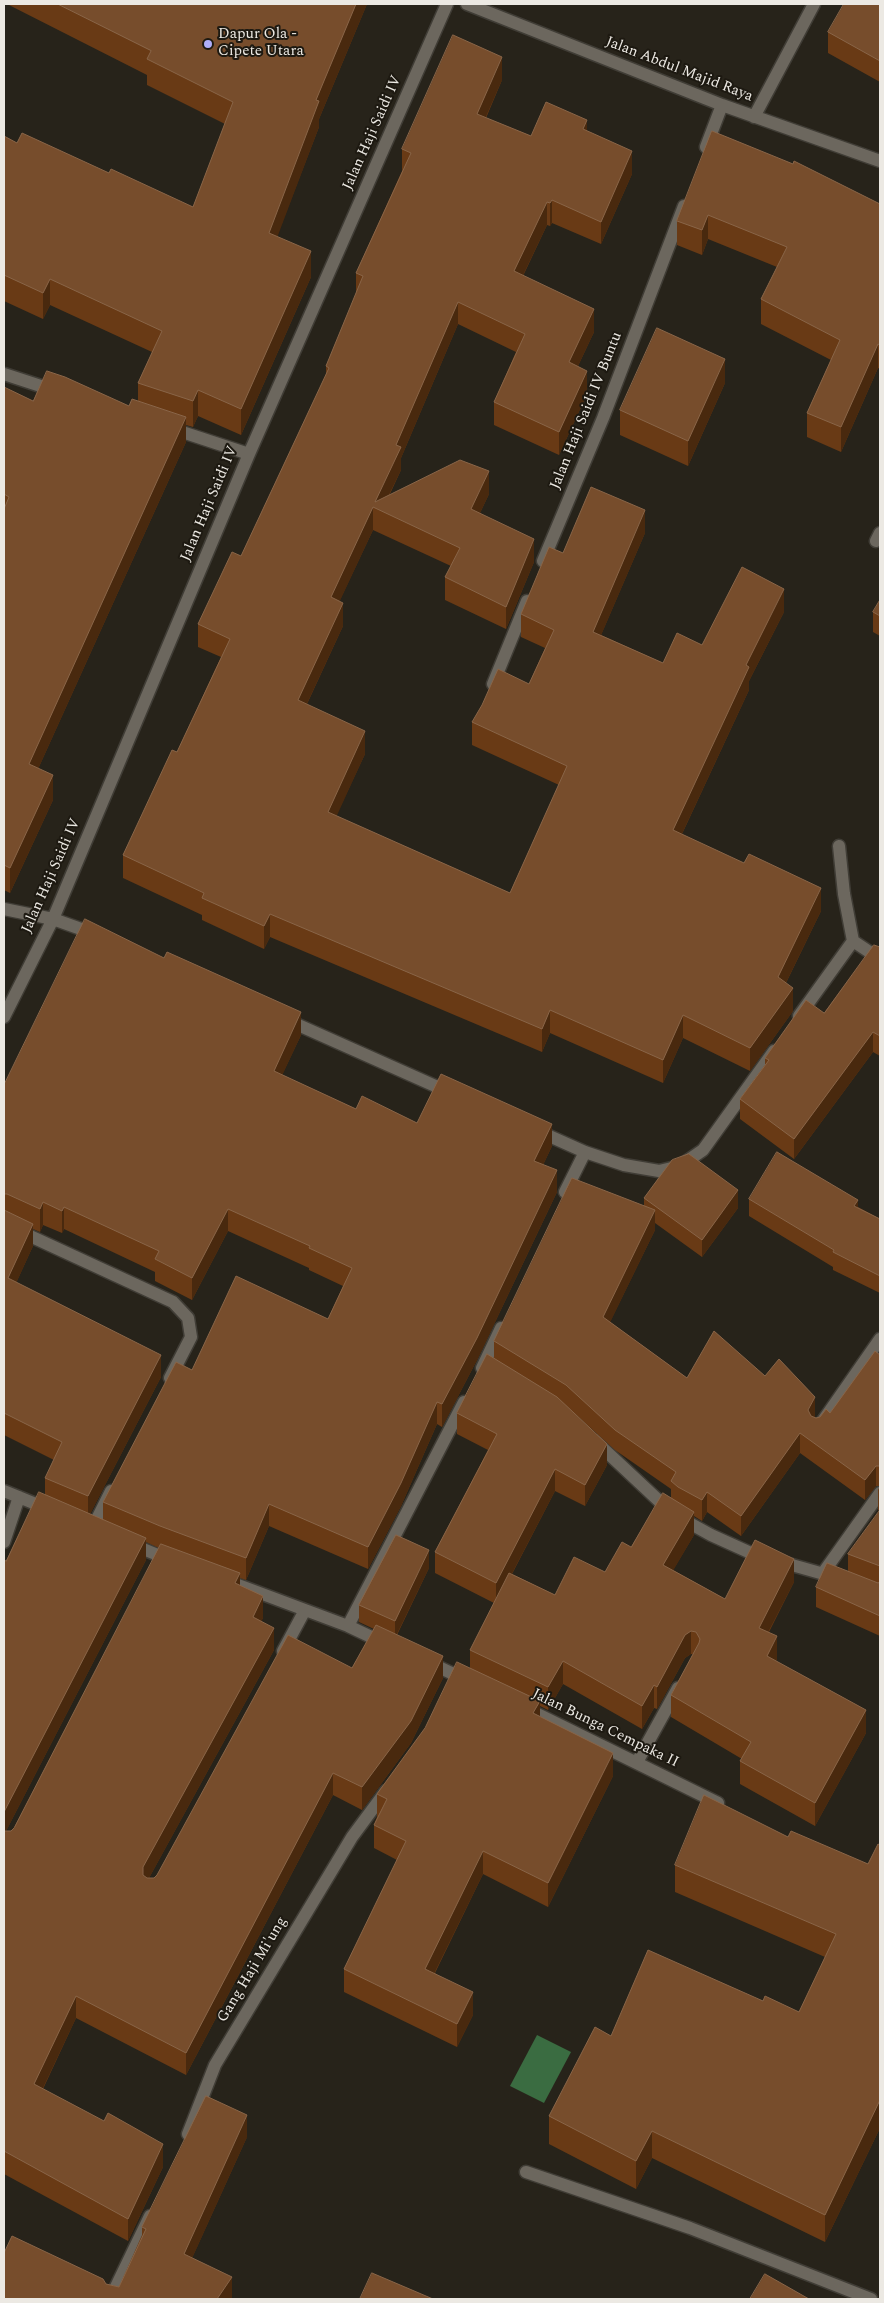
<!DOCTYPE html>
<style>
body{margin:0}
#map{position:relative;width:884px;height:2303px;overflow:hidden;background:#27231a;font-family:Spectral,serif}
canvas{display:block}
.frame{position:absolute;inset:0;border:5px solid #ece9e3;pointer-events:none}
</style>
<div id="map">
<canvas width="884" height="2303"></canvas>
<div class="frame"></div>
</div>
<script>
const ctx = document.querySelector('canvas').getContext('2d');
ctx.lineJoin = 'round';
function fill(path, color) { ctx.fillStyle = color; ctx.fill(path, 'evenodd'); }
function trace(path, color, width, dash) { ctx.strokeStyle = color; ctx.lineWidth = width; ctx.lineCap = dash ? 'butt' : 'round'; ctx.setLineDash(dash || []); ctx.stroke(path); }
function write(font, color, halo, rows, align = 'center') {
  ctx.font = font + ' Spectral,serif'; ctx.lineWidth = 4; ctx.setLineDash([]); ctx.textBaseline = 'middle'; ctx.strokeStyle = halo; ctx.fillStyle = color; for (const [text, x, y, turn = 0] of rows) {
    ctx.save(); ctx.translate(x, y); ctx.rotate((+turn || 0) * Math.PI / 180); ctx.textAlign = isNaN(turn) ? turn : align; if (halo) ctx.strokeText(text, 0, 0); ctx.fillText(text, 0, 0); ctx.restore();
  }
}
fill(new Path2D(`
 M537 2035 571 2052 544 2103 510 2086Z`), '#3a6c41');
const minor = new Path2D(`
 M467 4 722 105 880 161
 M754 117 814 4
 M706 147 722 105
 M4 374 56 391
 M170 428 249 454
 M876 541 880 533
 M543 561 603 418 684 206
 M493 684 527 601
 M4 909 53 919 95 934
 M853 941 880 959
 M799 1016 853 941 844 894 839 846
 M4 1017 53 919 249 454 447 4
 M287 1020 451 1093
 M538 1131 585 1152 624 1165 659 1171 680 1166 703 1150 774 1051
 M565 1192 585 1152
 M4 1224 173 1302 188 1318 191 1337 170 1378
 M482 1368 501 1328
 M820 1425 880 1339
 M595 1441 673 1514 711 1535 753 1554 838 1578
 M4 1491 48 1509
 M93 1527 111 1491
 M4 1542 19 1497
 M131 1544 170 1560
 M823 1573 880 1493
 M233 1583 348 1626 384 1643
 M348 1626 464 1402
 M283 1651 305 1610
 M428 1662 466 1680
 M525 1708 718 1803
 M637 1762 678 1688
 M188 2134 215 2065 352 1837 386 1791
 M526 2172 690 2228 871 2299
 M110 2299 150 2216`);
trace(minor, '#403d36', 15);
trace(minor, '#6c675e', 12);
fill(new Path2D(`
 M7 4H367L319 119V127L277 236 311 277 241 435 198 416 193 427 186 425V442L38 769 53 800 10 893 4 890V387L33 401 129 406 138 401V383L152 352 50 305 43 319 4 301V136L17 143 109 173 193 207 225 124 147 85V75Z
 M880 4V82L828 53V32Z
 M502 80 486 118 531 136 587 131 632 174 601 244 552 223 550 226 547 225 523 276 594 332 578 366 587 394 559 455 494 425V402L516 352 458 324 401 458V470L389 496 489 494 480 513 534 562 506 629 445 600V577L451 566 373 530 339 602 343 626 307 704 365 754 336 816 510 893 559 785 472 745V722L529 684 545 648 521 637V614L563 553 645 533 601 635 663 663 702 645 784 612 749 681V690L682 834 821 911 786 983 793 1011 750 1071 683 1038 663 1083 550 1033 542 1052 270 937 264 949 202 920V915L123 878V855L177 752 221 657 198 647V624L241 556 326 375V366L356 295V273L402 171V149Z
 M712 131 880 204V369L878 368 841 452 807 437V413L831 360 761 324V299L777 267 708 239 702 255 677 245V221Z
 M725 383 688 466 620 435V410Z
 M880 600V636L873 632V612Z
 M880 947V1056L873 1052 794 1159 740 1119V1099L765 1065V1058L824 1013Z
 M301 1035 282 1075 356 1109 417 1123 552 1146 543 1165 557 1192 477 1360 442 1427 437 1424 401 1506 368 1569 269 1526 246 1580 240 1578V1585L263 1618 261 1621 274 1650 149 1878H154L352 1668 374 1629 359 1622V1605L429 1568 397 1635 443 1678 411 1743 362 1810 333 1795 186 2075 76 2018 43 2089 163 2167 128 2241 4 2174V1560L6 1561 45 1495V1478L54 1460 4 1435V1085ZM43 1225 62 1233 64 1229 155 1272V1281L192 1300 228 1231 309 1268V1270L343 1286 328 1319 192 1370 103 1502V1520L90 1514 161 1377 16 1283 33 1246V1229L40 1232ZM146 1542 159 1548 14 1828 11 1831H6L146 1560Z
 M644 1198 738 1208 702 1257 655 1223V1230L610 1322 687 1378 765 1376 816 1418 830 1413 880 1355V1486H876L865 1500 800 1453 741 1536 707 1512 702 1521 694 1516V1535L673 1570 725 1599 794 1582 769 1632 777 1659 776 1661 866 1733 815 1826 740 1784V1761L742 1759 671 1717V1695L693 1654H691L685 1658 657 1709 654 1708 642 1729 563 1684 548 1710 540 1706V1716L613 1776 548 1907 483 1874 435 1973 473 2015 457 2047 344 1992V1969L397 1860 374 1848V1825L377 1817V1794L470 1668V1650L494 1603 435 1573V1552L488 1450 457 1434V1413L494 1359V1341L644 1206ZM564 1404 615 1450 671 1489V1498L631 1547 605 1572 555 1595 512 1574 555 1491 585 1506 607 1465Z
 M749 1199 858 1207 880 1219V1293L833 1270V1267L749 1216Z
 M880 1486V1636L816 1607V1587L848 1571V1554L880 1511 878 1510V1490Z
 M788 1837 868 1864 880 1845V2128L825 2242 652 2158 636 2189 549 2144V2116L611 2036 763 2001 799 2012 825 1957 675 1892V1865Z
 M247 2137 192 2258 232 2299H4L106 2284 119 2287 142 2235V2227Z`), '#693a15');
fill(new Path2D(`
 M356 4H367L319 119V127L269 259V233L316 100Z
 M502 57V80L477 137V114Z
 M587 120V143L583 129Z
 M632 151V174L601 244V222Z
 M552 200V223L550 226V203Z
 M547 202V225L514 294V271Z
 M708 215V239L702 255V230Z
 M311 251V277L241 435V409Z
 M50 279V305L43 319V293Z
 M458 302V324L401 458V470L381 511 375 502 396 445Z
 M594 309V332L569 385V362Z
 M878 344V368L841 452V427Z
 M725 359V383L688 466V441Z
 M587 371V394L559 455V432Z
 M198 390V416L193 427V401Z
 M186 417V442L29 789V764Z
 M489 471V494L471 532V509Z
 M373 507V530L331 620V597Z
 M645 510V533L593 654V632Z
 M534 539V562L506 629V607Z
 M784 589V612L749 681V690L673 853V830L746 665Z
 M343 603V626L298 723V700Z
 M365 731V754L328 835V812Z
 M53 775V800L10 893V868Z
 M821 888V911L778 999V977Z
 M270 914V937L264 949V926Z
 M793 988V1011L750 1071V1048Z
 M550 1010V1033L542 1052V1029Z
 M301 1012V1035L274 1093V1071Z
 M683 1015V1038L663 1083V1060Z
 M873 1032V1052L794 1159V1139Z
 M552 1124V1146L534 1184V1161Z
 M557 1170V1192L477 1360 442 1427V1404Z
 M738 1190V1208L702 1257V1240Z
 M858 1200V1217L854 1206Z
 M43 1202V1225L40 1232V1209Z
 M64 1207V1229L62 1233V1211Z
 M228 1209V1231L192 1300V1278Z
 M655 1210V1230L603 1337V1317Z
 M33 1224V1246L8 1301V1278Z
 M161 1355V1377L88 1518V1496Z
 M815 1397V1417L808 1430V1410Z
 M437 1402V1424L401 1506 368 1569V1547Z
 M800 1433V1453L741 1536V1516Z
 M607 1444V1465L585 1506V1485Z
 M876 1466V1486L865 1500V1480Z
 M555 1469V1491L496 1604V1583Z
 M707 1492V1512L702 1521V1500Z
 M269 1504V1526L246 1580V1558Z
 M694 1512V1535L663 1588V1565Z
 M146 1538V1560L4 1835V1812Z
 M429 1550V1568L395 1638V1621Z
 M794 1559V1582L759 1650V1628Z
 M240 1573V1595L235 1583Z
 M263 1596V1618L253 1640V1617Z
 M274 1628V1650L143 1889V1867Z
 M691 1631V1654L685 1658 657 1709V1687L685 1635Z
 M777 1636V1659L767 1679V1656Z
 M443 1656V1678L411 1743 362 1810V1787Z
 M563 1661V1684L548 1710V1687Z
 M654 1685V1708L642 1729V1706Z
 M540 1701V1724L533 1713Z
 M866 1710V1733L815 1826V1803Z
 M613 1753V1776L548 1907V1883Z
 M333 1773V1795L186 2075V2053Z
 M483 1851V1874L425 1992V1969Z
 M473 1992V2015L457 2047V2024Z
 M76 1996V2018L34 2107V2084Z
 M880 2100V2128L825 2242V2215Z
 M247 2115V2137L184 2276V2254Z
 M652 2131V2158L636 2189V2161Z
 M163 2144V2167L128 2241V2219Z
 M232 2277V2299H217Z`), '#49290e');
const building = new Path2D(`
 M58 4H356L316 100 319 101 269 233 311 251 241 409 198 390 193 401 138 383 162 331 50 279 43 293 4 275V136L17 143 22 133 109 173 111 169 193 207 233 102 147 59 151 51Z
 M844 4H880V61L828 32Z
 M453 35 502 57 477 114 531 136 546 102 587 120 583 129 632 151 601 222 552 200 550 203 547 202 514 271 594 309 569 362 587 371 559 432 494 402 525 334 458 302 396 445 401 447 375 502 460 460 489 471 471 509 534 539 506 607 445 577 460 548 373 507 331 597 343 603 298 700 365 731 328 812 510 893 567 766 472 722 482 705 498 669 529 684 554 630 521 614 549 547 563 553 591 487 645 510 593 632 663 663 677 633 702 645 742 567 784 589 746 665 749 667 673 830 744 863 749 854 821 888 778 977 793 988 750 1048 683 1015 663 1060 550 1010 542 1029 270 914 264 926 202 898 204 893 123 855 172 750 177 752 230 639 198 624 232 552 241 556 329 368 326 366 363 276 356 273 411 153 402 149Z
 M712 131 793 164 794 161 880 204V345L878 344 841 427 807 413 840 340 761 299 787 247 708 215 702 230 677 221Z
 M657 328 725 359 688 441 620 410Z
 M47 371 65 377 129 406 132 399 186 417 29 764 53 775 10 868 4 865V509L9 497 4 494V387L33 401Z
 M880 600V616L873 612Z
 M85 919 164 958 167 952 301 1012 274 1071 356 1109 362 1096 417 1123 441 1074 552 1124 534 1161 557 1170 477 1338 442 1404 437 1402 401 1483 368 1547 269 1504 246 1558 160 1526 103 1502 176 1362 192 1370 236 1276 328 1319 352 1268 309 1248 310 1246 228 1209 192 1278 155 1259 159 1251 64 1207 62 1211 43 1202 40 1209 7 1194H4V1085Z
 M874 945 880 947V1036L873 1032 794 1139 740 1099 769 1060 765 1058 806 1000 824 1013Z
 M777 1152 858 1200 854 1206 880 1219V1276L833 1252 834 1250 749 1199Z
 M689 1154 738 1190 702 1240 644 1198 672 1160Z
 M572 1178 655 1210 603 1317 687 1378 714 1331 765 1376 779 1359 815 1397 808 1410 811 1416 816 1418 820 1417 826 1409 830 1413 875 1351 880 1355V1466H876L865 1480 800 1433 741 1516 707 1492 702 1500 678 1487 671 1481 676 1472 615 1430 566 1385 494 1341Z
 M4 1210 33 1224 8 1278 161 1355 88 1496 45 1478 62 1442 4 1413Z
 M487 1354 557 1397 607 1444 585 1485 555 1469 496 1583 435 1552 497 1434 457 1413Z
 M39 1492 146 1538 4 1812V1560L6 1561Z
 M663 1493 694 1512 663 1565 725 1599 755 1540 794 1559 759 1628 777 1636 767 1656 866 1710 815 1803 740 1761 751 1742 671 1695 699 1643 700 1639 696 1632 691 1631 685 1635 657 1687 654 1685 642 1706 563 1661 548 1687 470 1650 509 1573 555 1595 574 1557 605 1572 622 1542 631 1547Z
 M880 1510V1566L848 1554Z
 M396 1535 429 1550 395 1621 359 1605Z
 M161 1544 240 1573 235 1583 263 1596 253 1617 274 1628 143 1867V1875L147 1878H154L157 1875 288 1635 352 1668 376 1625 443 1656 411 1721 362 1787 333 1773 186 2053 76 1996 34 2084 104 2121 108 2113 163 2144 128 2219 4 2151V1831H11L14 1828Z
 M827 1563 878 1583 880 1582V1616L816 1587Z
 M457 1662 540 1701 533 1713 613 1753 548 1883 483 1851 425 1969 473 1992 457 2024 344 1969 406 1841 374 1825 387 1799 377 1794 425 1728Z
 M704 1795 788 1837 791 1831 868 1864 878 1844 880 1845V2100L825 2215 652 2131 636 2161 549 2116 595 2027 611 2036 648 1950 763 2001 765 1996 799 2012 836 1934 675 1865Z
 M206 2096 247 2115 184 2254 232 2277 217 2299H4V2253L12 2236 103 2279 106 2284 119 2287 146 2229 142 2227Z
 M372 2273 433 2299H360Z
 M765 2274 809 2299H750Z`);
fill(building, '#774d2c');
trace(building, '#896548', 1);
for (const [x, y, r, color] of [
 [208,44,5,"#afaefa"]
]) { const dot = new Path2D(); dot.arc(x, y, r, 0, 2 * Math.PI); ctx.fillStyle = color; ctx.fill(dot); trace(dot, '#1d1911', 2); }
write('15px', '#ece9e3', '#1d1911', [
 ["Dapur Ola -",218,35],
 ["Cipete Utara",218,52]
], 'left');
write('15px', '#ece9e3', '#1d1911', [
 ["Jalan Abdul Majid Raya",679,70,21],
 ["Jalan Haji Saidi IV",373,133,-66],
 ["Jalan Haji Saidi IV Buntu",587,411,-68],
 ["Jalan Haji Saidi IV",210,504,-67],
 ["Jalan Haji Saidi IV",52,876,-66],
 ["Jalan Bunga Cempaka II",605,1729,26],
 ["Gang Haji Mi'ung",253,1970,-59]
]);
</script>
